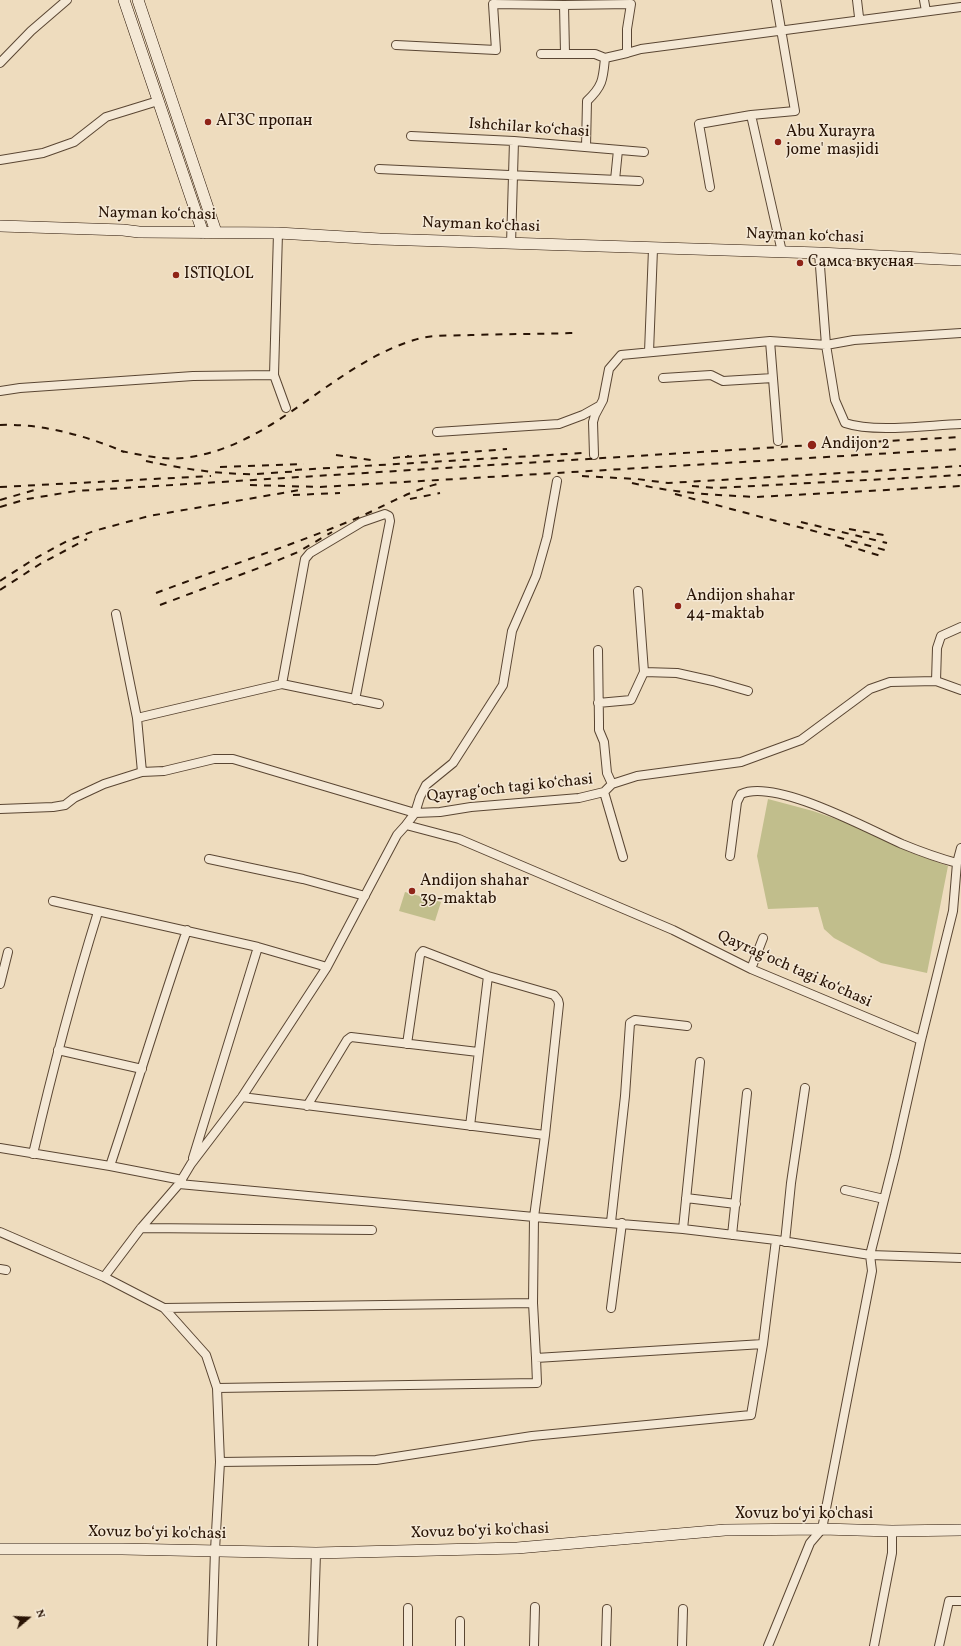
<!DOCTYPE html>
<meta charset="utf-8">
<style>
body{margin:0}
#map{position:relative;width:961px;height:1646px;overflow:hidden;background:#eedcbe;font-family:Vollkorn,serif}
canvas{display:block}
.north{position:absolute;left:8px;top:1598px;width:40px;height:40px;-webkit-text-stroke:3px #f4e8d5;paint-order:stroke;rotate:71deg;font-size:11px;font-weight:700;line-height:16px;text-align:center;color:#291405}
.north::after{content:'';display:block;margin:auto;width:14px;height:18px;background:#291405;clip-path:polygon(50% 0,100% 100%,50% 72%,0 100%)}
</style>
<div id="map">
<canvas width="961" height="1646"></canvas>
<div class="north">N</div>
</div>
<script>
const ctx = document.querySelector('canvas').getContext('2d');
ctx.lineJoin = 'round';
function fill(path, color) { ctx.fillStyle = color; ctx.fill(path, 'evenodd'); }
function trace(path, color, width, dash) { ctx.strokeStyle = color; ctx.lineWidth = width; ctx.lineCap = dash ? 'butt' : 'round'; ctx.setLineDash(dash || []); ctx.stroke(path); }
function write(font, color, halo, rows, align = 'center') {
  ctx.font = font + ' Vollkorn,serif'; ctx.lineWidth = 3; ctx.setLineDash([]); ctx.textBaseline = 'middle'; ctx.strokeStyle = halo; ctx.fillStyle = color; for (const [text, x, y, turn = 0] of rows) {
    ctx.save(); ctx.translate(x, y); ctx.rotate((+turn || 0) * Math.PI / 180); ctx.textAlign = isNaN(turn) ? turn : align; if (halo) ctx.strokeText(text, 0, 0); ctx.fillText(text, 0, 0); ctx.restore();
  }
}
fill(new Path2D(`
 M768 799 813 811 856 826 909 852 948 866 927 973 881 963 834 938 824 929 818 907 768 909 757 856Z
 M405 892 441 902 435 921 399 911Z`), '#c1be8c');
const street = new Path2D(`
 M857 0 859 17
 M924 0 926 11
 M564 5 565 53
 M396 45 496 50 493 4 564 5 631 4 627 29V53L641 49 961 7
 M541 54H595L605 58
 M0 63 31 31 67 0
 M751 115 782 252
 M411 136 514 141 644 152
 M586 147 587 101C603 86 603 79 605 58L627 53
 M0 160 43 153 74 142 106 117 158 101
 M379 169 639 181
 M615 180 618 150
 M710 187 699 124 751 115 795 111 776 0
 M511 244 514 141
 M819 253 826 345 835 400 845 423C874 433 929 425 961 424
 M770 341 826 345 854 340 961 333
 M649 352 653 249
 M274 375 286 408
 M663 378 711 375 723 381 773 378
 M0 391 20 388 193 376 274 375 278 233
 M437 432 559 424 583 415 599 406
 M594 455 593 422 595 415 603 400 609 369 621 355 770 341 778 441
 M116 614 137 718 142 772
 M598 650 599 723V730L604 742 607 773 612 784
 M644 672 677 673 713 681 748 691
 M936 681 937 648 941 636 961 627
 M282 684 305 559 310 553 362 522 385 514 389 516 390 521 355 700
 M598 703 631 700 644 672 638 591
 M137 718 282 684 379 704
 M604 792 623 857
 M0 809 53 807 65 805 74 798 104 784 142 772 164 771 214 759H233L415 813 440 812 471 807 579 798 604 792 612 784 637 776 741 762 801 740 870 689 890 682 936 681 961 690
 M406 825 459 839 673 930 751 969 921 1040 953 911 957 863 961 848
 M730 856 737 802 741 794C775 778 868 829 902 844 919 851 938 858 957 863
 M209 859 303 879 365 896
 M53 901 258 947 327 967
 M751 969 763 938
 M0 984 8 952
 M407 1044 420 955 423 951 488 976 554 995 558 1000 559 1004 545 1135
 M58 1050 142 1069
 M242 1097 545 1135 534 1217 533 1303 536 1358
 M307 1106 347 1040 351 1037 478 1052
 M470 1126 488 976
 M0 1148 110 1166 182 1180
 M33 1154C52 1072 73 992 98 912
 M193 1158 258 947
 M110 1166C136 1088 160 1008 187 930
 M179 1184 534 1217 683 1229 776 1240 870 1255 961 1258
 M845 1190 884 1199
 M686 1198 736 1204
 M611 1222 625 1096 630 1023 635 1020 687 1026
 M141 1228 372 1230
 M683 1229 700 1062
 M0 1232 104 1277 164 1308 206 1355 217 1388 220 1462 215 1550 212 1646
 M732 1235 747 1093
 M785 1242 791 1183 805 1088
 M0 1269 6 1270
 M104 1277 141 1228 179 1184 191 1164 242 1097 327 967 397 835 406 825 415 813 420 797 426 785 453 763 503 685 512 631 536 576 547 537 557 481
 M164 1308 533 1303
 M611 1308 622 1223
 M217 1388 537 1383 536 1358 763 1344
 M220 1462 376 1460 532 1436 751 1415 763 1344 776 1240
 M408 1608V1646
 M313 1646 316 1553
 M460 1646V1621
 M534 1646 535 1607
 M606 1646 607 1609
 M682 1646 683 1609
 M768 1646 810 1543 822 1529 872 1271 870 1255 895 1156 921 1040
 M874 1646 892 1553V1531
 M939 1646 949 1601H961`);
const secondary = new Path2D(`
 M124 0 203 233
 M138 0 216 232
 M0 226 123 230 139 232 278 233 380 239 819 253 961 260
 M0 1549H122L316 1553 517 1548 725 1530 822 1529 892 1531 961 1530`);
trace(street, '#5a4633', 10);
trace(secondary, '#291405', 12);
trace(street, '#f4e8d5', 8);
trace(secondary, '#f4e8d5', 11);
trace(new Path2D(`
 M0 425C40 423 88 436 124 452
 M121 451C141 455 162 460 184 458 274 447 330 366 414 340 432 334 453 336 471 335 506 334 540 334 574 333
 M336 455 371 460
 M405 457 507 449
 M393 458 409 456
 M146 461C179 468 211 473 244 474 263 475 281 471 299 472
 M220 467 304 464
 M295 470 583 453
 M582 476 637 479 668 483 961 466
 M632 483C673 493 715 495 757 497L961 486
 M250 485 320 487 961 449
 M692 486 716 488 961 475
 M0 487 211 476
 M675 494 885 550
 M293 495 340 493
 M410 499 440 493
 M0 500 38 489
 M0 507 27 499 76 491 812 445 961 437
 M801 522 887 543
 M849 529 889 536
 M845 545 884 557
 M0 581 34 559 67 541 94 531 149 516 300 490
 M0 590 40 564 87 539
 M156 593C222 568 290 546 355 519 383 507 412 489 442 483
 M160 605 264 566 298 552 332 532`), '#291405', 2, [7, 7]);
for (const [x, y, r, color] of [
 [208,122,4,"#8f2418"],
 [778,142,4,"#8f2418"],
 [800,263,4,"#8f2418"],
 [176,275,4,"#8f2418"],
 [812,445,5,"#8f2418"],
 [678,606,4,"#8f2418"],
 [412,891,4,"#8f2418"]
]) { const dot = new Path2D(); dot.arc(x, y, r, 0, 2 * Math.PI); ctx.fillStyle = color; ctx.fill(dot); trace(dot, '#f4e8d5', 1.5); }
write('16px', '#291405', '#f4e8d5', [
 ["АГЗС пропан",216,122],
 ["Abu Xurayra",786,133],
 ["jome' masjidi",786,151],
 ["Самса вкусная",808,263],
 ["ISTIQLOL",184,275],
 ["Andijon 2",821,445],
 ["Andijon shahar",686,597],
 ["44-maktab",686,615],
 ["Andijon shahar",420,882],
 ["39-maktab",420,900]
], 'left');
write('16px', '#291405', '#f4e8d5', [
 ["Ishchilar koʻchasi",529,129,4],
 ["Nayman koʻchasi",157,215,1],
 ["Nayman koʻchasi",481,226,2],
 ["Nayman koʻchasi",805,237,2],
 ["Qayragʻoch tagi koʻchasi",510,789,-6],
 ["Qayragʻoch tagi koʻchasi",794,970,24],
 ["Xovuz bo‘yi ko'chasi",804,1515],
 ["Xovuz bo‘yi ko'chasi",480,1532,-2],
 ["Xovuz bo‘yi ko'chasi",157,1534,1]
]);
</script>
